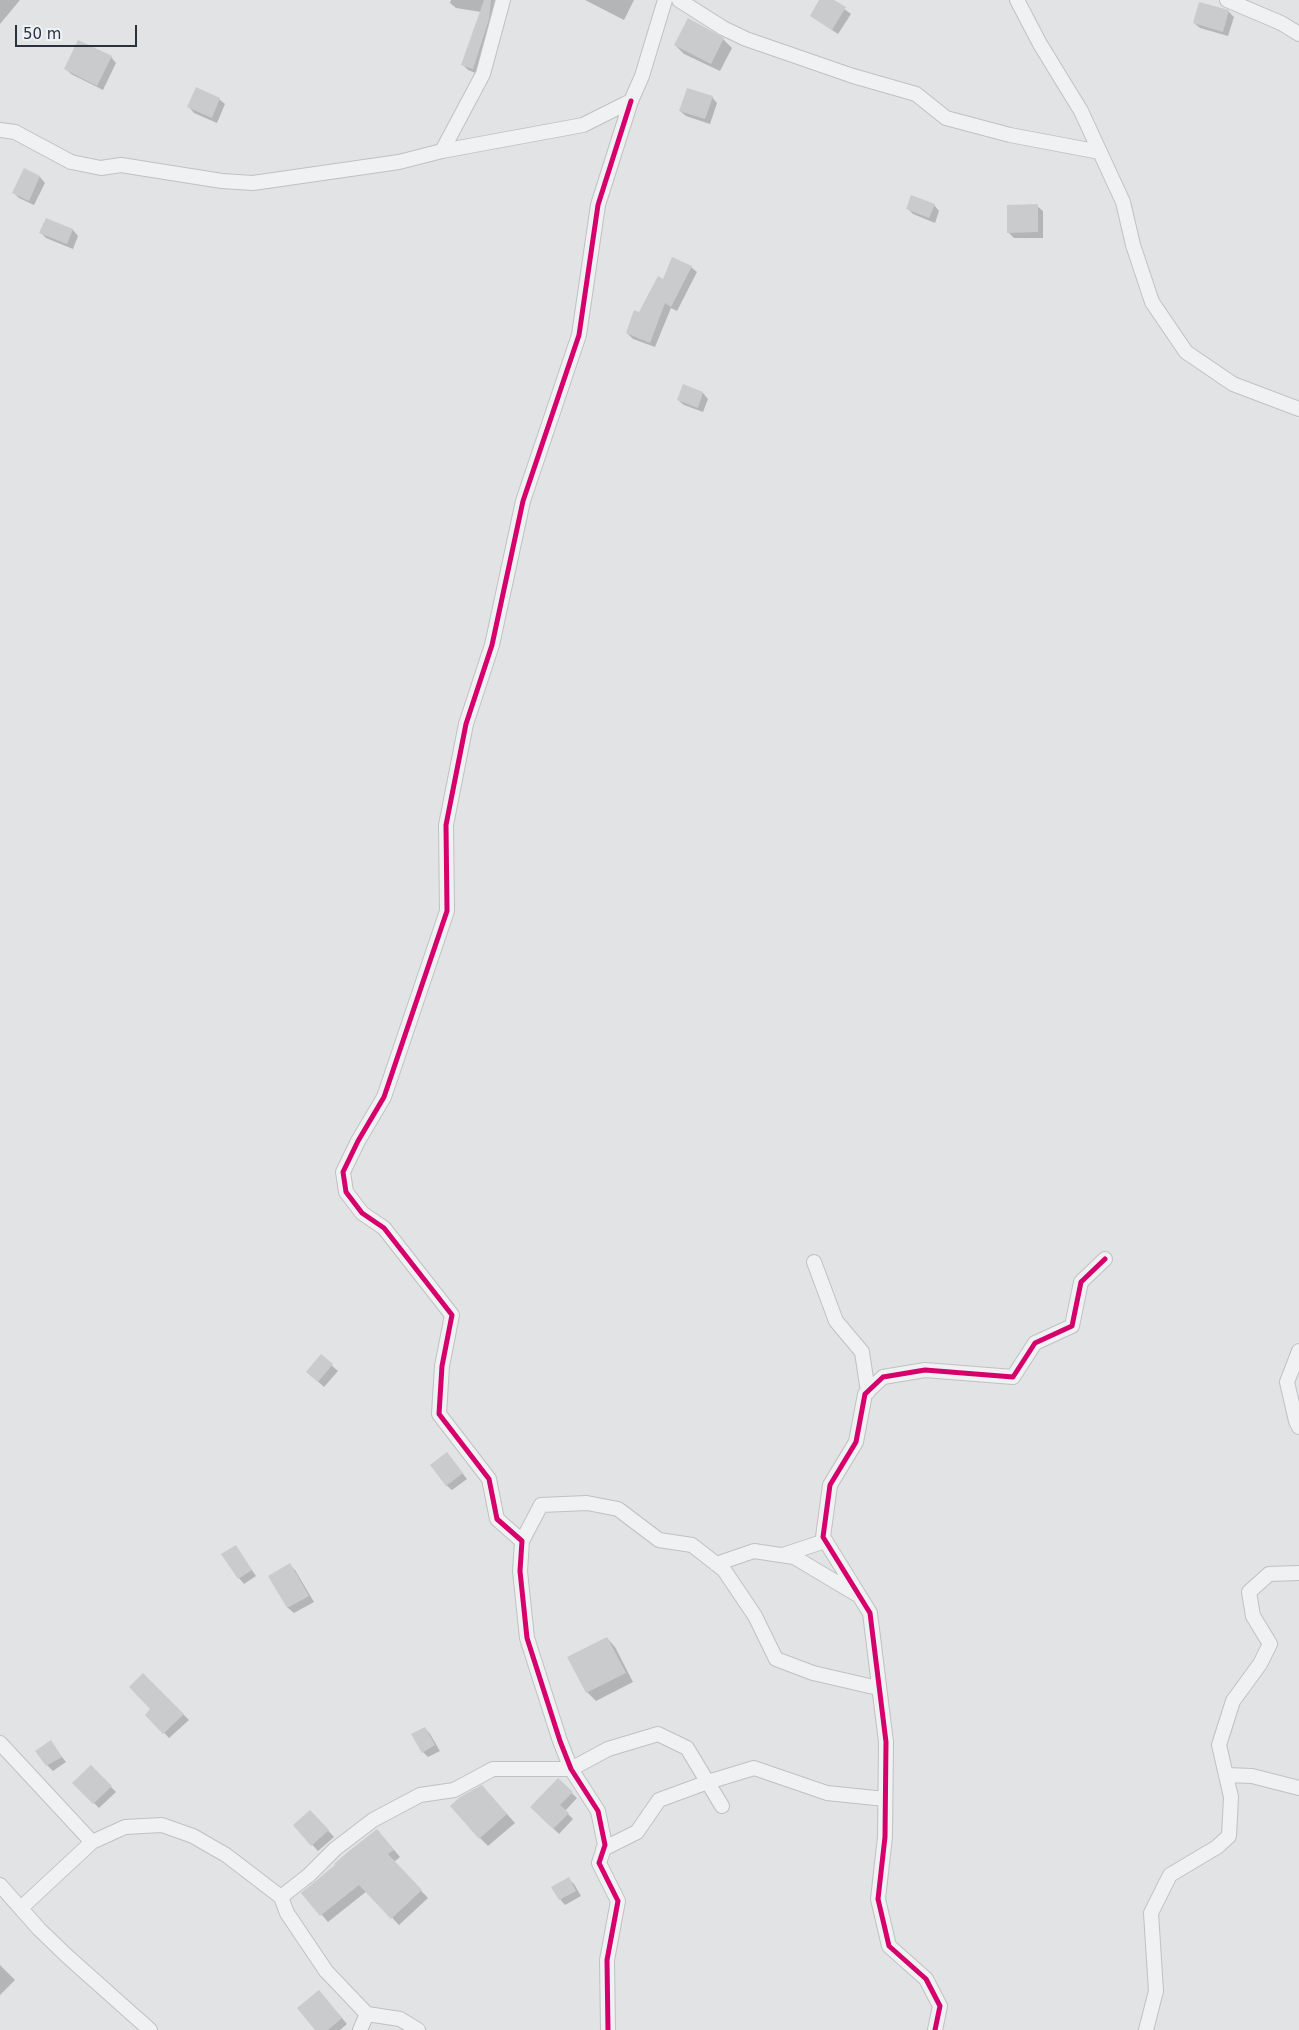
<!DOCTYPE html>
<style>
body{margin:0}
#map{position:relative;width:1299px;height:2030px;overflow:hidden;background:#e1e3e5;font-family:"DejaVu Sans",sans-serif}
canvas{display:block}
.scale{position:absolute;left:15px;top:25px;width:122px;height:22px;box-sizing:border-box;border:2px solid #28333e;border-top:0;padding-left:6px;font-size:15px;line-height:18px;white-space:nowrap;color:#28333e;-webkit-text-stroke:4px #eef2f5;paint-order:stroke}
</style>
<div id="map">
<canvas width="1299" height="2030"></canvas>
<div class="scale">50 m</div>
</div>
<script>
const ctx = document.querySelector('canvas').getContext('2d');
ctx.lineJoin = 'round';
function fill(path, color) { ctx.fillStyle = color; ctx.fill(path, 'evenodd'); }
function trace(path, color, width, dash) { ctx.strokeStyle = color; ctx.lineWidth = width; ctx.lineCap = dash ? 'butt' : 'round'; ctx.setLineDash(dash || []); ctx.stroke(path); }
fill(new Path2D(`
 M0 0H20L0 24Z
 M451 0H497L478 74 468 70 462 64 481 12 456 8 450 3Z
 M585 0H634L624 20Z
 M821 0H832L851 14 838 34 811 16Z
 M1228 11 1234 17 1228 36 1200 28 1194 23Z
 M723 39 732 48 720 71 684 54 675 45Z
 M111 57 116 63 103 90 71 74 66 69Z
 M712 97 717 103 710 124 686 116 680 111Z
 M219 99 225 104 217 123 194 113 189 107Z
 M25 170 40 177 45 183 34 205 19 198 14 193Z
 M934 205 939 211 935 223 913 214 907 208Z
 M1037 206 1043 211V238H1014L1008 232Z
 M46 219 73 230 78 236 73 249 46 238 41 233Z
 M691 267 697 272 677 311 671 308 655 347 633 339 627 333 663 280Z
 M683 386 703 393 708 399 703 412 684 405 678 400Z
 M321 1356 338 1371 324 1387 313 1377Z
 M447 1453 467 1479 452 1490 446 1485Z
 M236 1547 256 1576 244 1584 239 1578Z
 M290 1565 295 1570 314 1602 294 1613 288 1608 270 1576Z
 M607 1638 615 1647 633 1682 596 1701 587 1692Z
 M143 1675 189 1720 169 1738 147 1715 152 1709Z
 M425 1728 430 1734 440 1751 428 1757 423 1752Z
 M50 1742 66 1762 53 1771 47 1765Z
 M91 1767 116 1792 99 1808 74 1783Z
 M558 1780 577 1798 565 1811 573 1819 559 1834 532 1807Z
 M490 1795 515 1823 488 1846 480 1838Z
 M316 1817 334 1837 318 1851 294 1825Z
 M384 1838 400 1857 394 1862 428 1898 399 1925 367 1891 328 1922 303 1893Z
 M569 1879 574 1884 581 1896 565 1905 560 1899Z
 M0 1965 15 1980 0 1995Z
 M324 1997 347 2024 340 2030H317Z`), '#0003');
fill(new Path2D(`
 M484 0H491L489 19 473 69 461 65Z
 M819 0H834L846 7 832 30 810 16Z
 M1199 2 1229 10 1223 32 1193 23Z
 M688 18 724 38 711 64 674 45Z
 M78 40 112 56 97 86 64 69Z
 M196 87 220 98 212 118 187 107Z
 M687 88 713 96 705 119 679 111Z
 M24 168 40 176 29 201 12 193Z
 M911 195 935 204 929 218 906 209Z
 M1038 204V232L1007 233V205Z
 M46 218 73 229 67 244 39 233Z
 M672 257 692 266 671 307 665 303 650 343 626 333 634 310 639 312 658 276 663 279Z
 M683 384 703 392 698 408 677 400Z
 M321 1354 333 1364 318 1382 306 1372Z
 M447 1452 463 1473 446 1486 430 1465Z
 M236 1545 252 1570 238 1579 221 1554Z
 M290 1563 309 1596 287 1608 268 1576Z
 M607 1637 626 1673 586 1693 567 1657Z
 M143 1673 184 1714 163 1734 145 1715 150 1709 129 1687Z
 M425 1727 435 1745 422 1753 411 1734Z
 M51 1740 62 1757 46 1766 35 1751Z
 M91 1765 112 1786 93 1804 72 1783Z
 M558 1778 573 1792 560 1805 569 1813 553 1829 530 1807Z
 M482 1785 507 1814 479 1839 450 1806 460 1797Z
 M310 1810 329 1830 311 1846 293 1825Z
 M377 1829 394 1850 388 1854 422 1890 391 1919 359 1885 320 1916 301 1893 335 1865 334 1864 349 1851Z
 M569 1877 576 1891 559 1900 551 1887Z
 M319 1990 342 2018 328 2030H315L297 2008Z`), '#c9cbcd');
const minor = new Path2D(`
 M679 0 723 28 746 39 853 76 916 94 946 118 1010 135 1100 152
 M1017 0 1040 44 1081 111 1123 202 1133 245 1152 302 1186 352 1233 384 1299 409
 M1227 0 1281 23 1299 34
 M0 130 15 132 71 162 101 168 121 165 222 181 253 183 399 162 442 151 583 125 631 101 642 76 665 0
 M442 151 483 74 503 0
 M814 1262 836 1321 862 1352 868 1392
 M1299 1351 1287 1382 1296 1421 1299 1427
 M522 1541 541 1505 587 1503 618 1509 659 1540 692 1545 724 1570 755 1616 776 1659 813 1673 878 1688
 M783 1555 825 1541
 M716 1564 754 1551 794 1557 856 1594
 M0 1743 92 1842
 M1226 1775 1252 1776 1299 1788
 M603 1849 637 1832 659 1800 708 1782 754 1768 827 1793 885 1799
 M0 1885 39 1929 67 1956 150 2030
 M281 1897 309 1875 335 1849 373 1820 420 1795 454 1790 493 1769H571L608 1749 658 1734 687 1748 722 1806
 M21 1908 92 1842 125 1827 162 1825 193 1836 226 1855 281 1897 287 1913 326 1971 367 2014 360 2030
 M367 2014 400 2019 418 2030
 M608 2030 607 1960 618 1901 599 1863 605 1845 598 1811 571 1769 560 1741 527 1638 520 1571 522 1541 497 1519 489 1479 439 1414 442 1366 452 1315 384 1228 362 1213 346 1192 343 1172 358 1141 384 1097 447 911 446 825 466 724 492 645 523 501 579 335 598 205 631 101
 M935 2030 940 2006 926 1979 889 1946 878 1899 885 1837 886 1742 870 1613 823 1537 830 1485 856 1442 865 1394 883 1377 925 1370 1013 1377 1035 1343 1072 1326 1081 1282 1105 1259
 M1146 2030 1156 1991 1151 1913 1170 1875 1217 1847 1229 1836 1231 1797 1219 1745 1233 1701 1260 1664 1270 1644 1253 1616 1249 1592 1269 1574 1299 1573`);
trace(minor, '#bfc1c3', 16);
trace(minor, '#f0f1f2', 14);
trace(new Path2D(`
 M608 2030 607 1960 618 1901 599 1863 605 1845 598 1811 571 1769 560 1741 527 1638 520 1571 522 1541 497 1519 489 1479 439 1414 442 1366 452 1315 384 1228 362 1213 346 1192 343 1172 358 1141 384 1097 447 911 446 825 466 724 492 645 523 501 579 335 598 205 631 101
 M935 2030 940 2006 926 1979 889 1946 878 1899 885 1837 886 1742 870 1613 823 1537 830 1485 856 1442 865 1394 883 1377 925 1370 1013 1377 1035 1343 1072 1326 1081 1282 1105 1259`), '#d6006c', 5);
</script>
